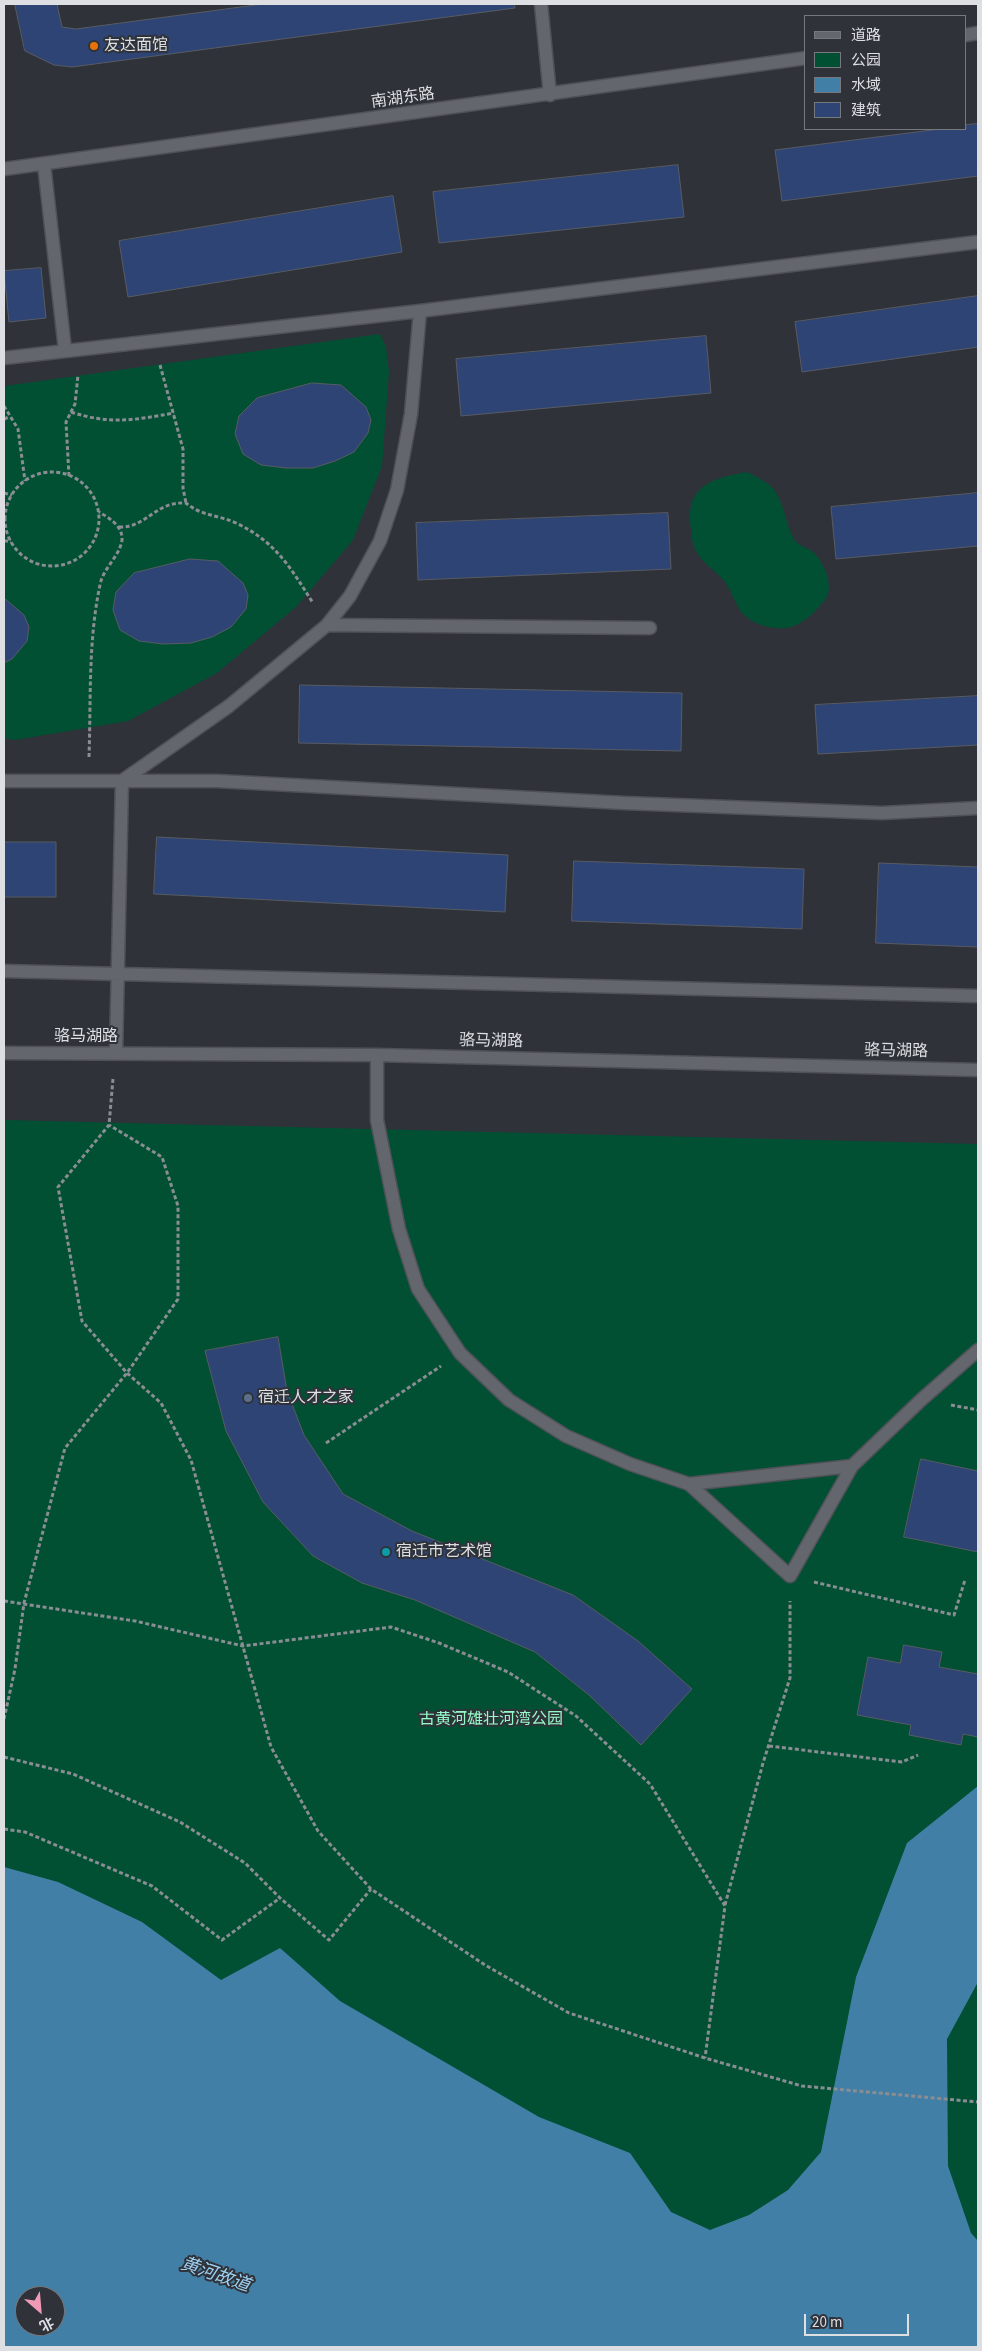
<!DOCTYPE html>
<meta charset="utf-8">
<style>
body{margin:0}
#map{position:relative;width:982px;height:2351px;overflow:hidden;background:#2f3339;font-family:"Source Sans 3","Noto Sans SC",sans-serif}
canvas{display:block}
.frame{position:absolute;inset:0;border:5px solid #dddfe3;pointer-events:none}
.legend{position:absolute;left:804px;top:15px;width:162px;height:115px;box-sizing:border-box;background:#2f3339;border:1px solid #75787d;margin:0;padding:6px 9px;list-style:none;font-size:15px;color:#dddfe3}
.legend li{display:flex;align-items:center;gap:10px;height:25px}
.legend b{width:25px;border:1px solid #75787d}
.north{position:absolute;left:15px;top:2286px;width:50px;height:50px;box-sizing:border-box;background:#2f3339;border:1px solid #75787d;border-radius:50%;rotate:153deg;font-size:14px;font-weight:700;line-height:20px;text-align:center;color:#dddfe3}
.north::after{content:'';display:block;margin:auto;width:18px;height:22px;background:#f09ab7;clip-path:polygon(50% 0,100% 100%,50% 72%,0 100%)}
.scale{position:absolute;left:804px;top:2314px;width:105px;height:22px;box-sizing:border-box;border:2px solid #dddfe3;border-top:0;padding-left:6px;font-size:15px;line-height:18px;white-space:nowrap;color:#dddfe3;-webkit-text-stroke:4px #2f3339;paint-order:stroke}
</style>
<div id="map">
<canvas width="982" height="2351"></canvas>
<div class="frame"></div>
<ul class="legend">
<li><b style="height:6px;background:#63666d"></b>道路</li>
<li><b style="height:14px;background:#015034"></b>公园</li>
<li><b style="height:14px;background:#417fa7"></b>水域</li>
<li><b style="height:14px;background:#2d4475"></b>建筑</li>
</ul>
<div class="north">北</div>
<div class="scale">20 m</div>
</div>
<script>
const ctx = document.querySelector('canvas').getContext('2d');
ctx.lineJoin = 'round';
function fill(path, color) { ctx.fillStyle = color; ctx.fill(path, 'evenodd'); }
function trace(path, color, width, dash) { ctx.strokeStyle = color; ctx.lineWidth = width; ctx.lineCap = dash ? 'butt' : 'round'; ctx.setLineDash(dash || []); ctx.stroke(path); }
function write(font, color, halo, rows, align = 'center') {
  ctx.font = font + ' "Source Sans 3","Noto Sans SC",sans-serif'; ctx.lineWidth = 4; ctx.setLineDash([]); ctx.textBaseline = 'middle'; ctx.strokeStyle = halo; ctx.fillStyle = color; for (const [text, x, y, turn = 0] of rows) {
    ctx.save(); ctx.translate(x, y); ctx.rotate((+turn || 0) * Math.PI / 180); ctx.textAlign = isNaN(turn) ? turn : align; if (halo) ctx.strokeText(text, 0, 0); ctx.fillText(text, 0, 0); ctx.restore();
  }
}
fill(new Path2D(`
 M380 334 386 347 389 372 382 466 353 540 296 607 217 673 128 721 15 740 4 738V386Z
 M747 472C754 476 761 479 767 483 784 495 784 521 793 537 797 547 807 546 814 553 823 562 832 581 828 594 827 599 820 605 817 609 809 618 797 627 785 628 770 629 754 625 743 614 735 605 732 591 724 581 715 570 703 564 696 551 692 545 692 536 691 529 684 486 712 478 747 472Z
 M4 1120 978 1144V2347H4ZM25 2296H55V2326H25Z`), '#015034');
fill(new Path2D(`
 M978 1786V1982L947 2039 948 2166 971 2233 978 2241V2347H4V1867L58 1882 142 1922 221 1980 280 1948 340 2001 539 2117 630 2153 671 2212 710 2230 749 2215 788 2190 821 2152 856 1977 907 1843ZM25 2296H55V2326H25Z`), '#417fa7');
const building = new Path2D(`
 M15 4H57L62 27 76 29 263 4H514L515 8 72 67 54 65 25 51Z
 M978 124V176L782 201 775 150 940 129H966V125Z
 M678 165 684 217 439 243 433 192Z
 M393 196 402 252 128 297 119 241Z
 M41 268 46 318 9 322 4 271Z
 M978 296V347L802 372 795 322Z
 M706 336 711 393 461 416 456 359Z
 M312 383 341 385 366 407 371 420 368 433 354 452 335 461 313 468H286L261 465 243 454 235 434 239 416 257 398Z
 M978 493V546L836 559 831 507Z
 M668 513 671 569 418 580 416 523Z
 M190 559 218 561 243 583 248 595 246 609 231 627 212 637 191 643 163 644 139 641 120 630 113 610 116 592 134 573Z
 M4 598 24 615 29 627 27 641 12 659 4 663Z
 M300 685 682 693 681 751 299 743Z
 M978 696V745L818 754 815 705Z
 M157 837 508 855 505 912 154 894Z
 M4 842H56V897H4Z
 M574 861 804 869 802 929 572 921Z
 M879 863 978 867V947L876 943Z
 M278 1337 287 1391 304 1435 343 1494 412 1531 573 1595 638 1641 692 1689 641 1745 589 1695 535 1652 415 1600 362 1583 313 1556 263 1502 226 1431 205 1351Z
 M921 1459 978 1471V1552L904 1537Z
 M904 1645 942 1652 939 1667 978 1674V1737L963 1734 961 1745 909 1735 911 1725 857 1715 868 1657 900 1663Z`);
fill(building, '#2d4475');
trace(building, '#585b62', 1);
const minor = new Path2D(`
 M541 4 550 95
 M966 35 978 33
 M44 164 65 350
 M4 169 806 58
 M4 358 420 311 978 242
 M327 625 650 628
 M4 781H217L624 803 882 813 978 808
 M4 971 978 996
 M4 1053 377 1055 978 1070
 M116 1053 122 781 229 706 327 625 350 596 380 541 397 490 411 414 420 311
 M377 1055V1120L399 1229 418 1289 460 1353 509 1400 566 1436 630 1464 689 1484 852 1466 921 1400 978 1350
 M689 1484 790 1576 852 1466`);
trace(minor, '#4f5157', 15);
trace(new Path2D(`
 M160 365 183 449V488L186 503
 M4 406 18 429 25 481
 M71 412C111 425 134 420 174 413
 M4 419 9 417
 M5 519a47 47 0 1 1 94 0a47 47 0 1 1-94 0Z
 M69 476 66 422 75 404 78 375
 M4 493 12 495
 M119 527C147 528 155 501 186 503 201 516 219 515 236 523 276 542 290 567 313 603
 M4 541H11
 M89 757C91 700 88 641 100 585 103 568 120 556 122 540 123 526 109 518 99 512
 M113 1079 109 1125 58 1187 82 1321 127 1373 161 1403 191 1460 271 1747 318 1831 371 1889 485 1965 569 2013 705 2058 802 2086 978 2102
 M951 1405 978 1410
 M326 1443 441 1366
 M814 1582 954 1615 965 1580
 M4 1601 135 1621 243 1646 391 1627 439 1643 508 1672 576 1716 650 1784 725 1906 705 2058
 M4 1719 15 1669 24 1603 65 1448 127 1373 178 1299V1206L162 1157 109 1125
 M769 1746 902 1762 918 1755
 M4 1757 73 1774 180 1822 245 1863 280 1898 329 1940 371 1889
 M4 1829 25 1832 152 1886 222 1940 280 1898
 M725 1905 763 1763 790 1678V1601`), '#8a8d92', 3, [4, 2.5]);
trace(minor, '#63666d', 12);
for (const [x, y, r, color] of [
 [94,46,5,"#e8710a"],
 [248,1398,5,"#5c6f8a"],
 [386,1552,5,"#0f9aa8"]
]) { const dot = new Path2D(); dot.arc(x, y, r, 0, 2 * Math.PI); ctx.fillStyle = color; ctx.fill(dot); trace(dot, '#2f3339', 2); }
write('16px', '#dddfe3', '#2f3339', [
 ["友达面馆",104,46],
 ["宿迁人才之家",258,1398],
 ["宿迁市艺术馆",396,1552]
], 'left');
write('16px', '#dddfe3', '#2f3339', [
 ["南湖东路",403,99,-8],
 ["骆马湖路",86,1037],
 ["骆马湖路",491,1042,1],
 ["骆马湖路",896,1052,1]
]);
write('16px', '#94f9c6', '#2f3339', [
 ["古黄河雄壮河湾公园",491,1720]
]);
write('italic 18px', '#9ed0f3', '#2f3339', [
 ["黄河故道",215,2276,19]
]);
</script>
